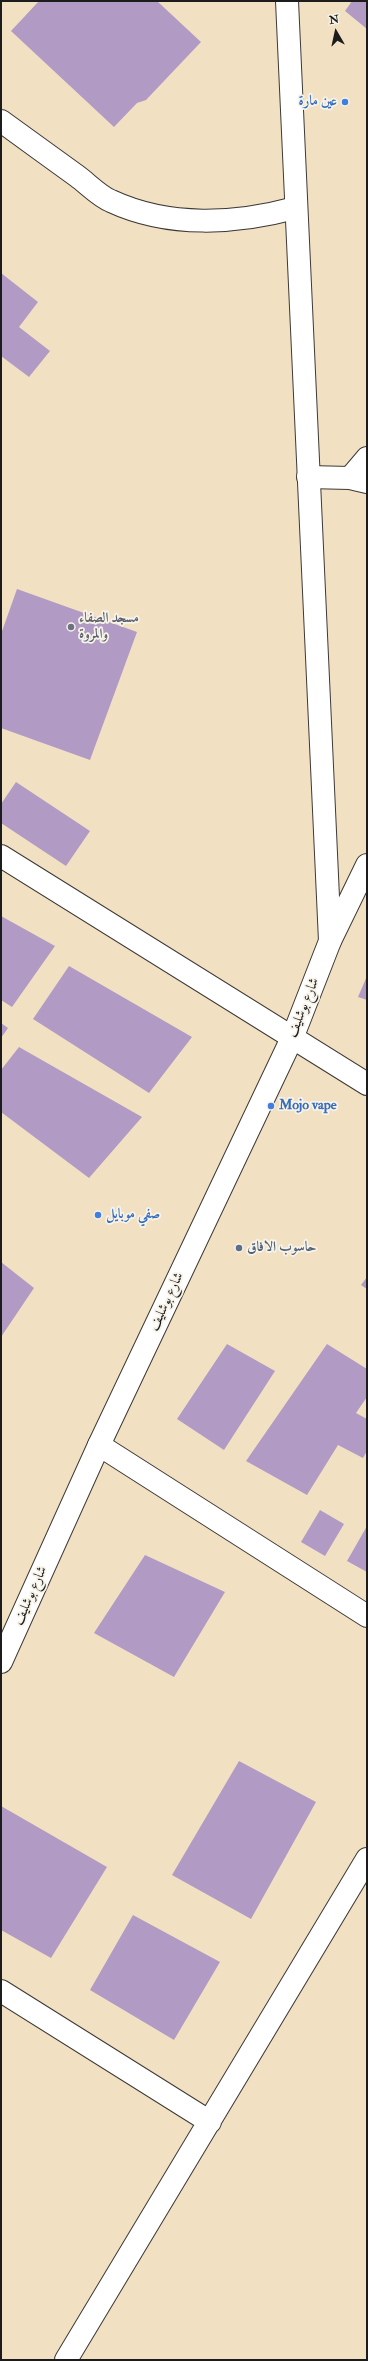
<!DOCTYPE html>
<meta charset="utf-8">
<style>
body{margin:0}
#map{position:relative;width:368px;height:2361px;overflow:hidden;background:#f2e0c3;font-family:"IM FELL Double Pica",serif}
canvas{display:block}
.frame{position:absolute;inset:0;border:2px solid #1c1c1c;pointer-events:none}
.north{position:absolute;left:316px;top:12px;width:40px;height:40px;-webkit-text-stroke:3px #f7f3e8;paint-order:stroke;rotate:351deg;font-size:11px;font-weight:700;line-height:16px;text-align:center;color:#1c1c1c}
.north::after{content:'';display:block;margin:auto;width:14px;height:18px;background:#1c1c1c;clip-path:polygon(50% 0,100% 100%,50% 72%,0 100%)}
</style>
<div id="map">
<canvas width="368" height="2361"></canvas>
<div class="frame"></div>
<div class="north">N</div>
</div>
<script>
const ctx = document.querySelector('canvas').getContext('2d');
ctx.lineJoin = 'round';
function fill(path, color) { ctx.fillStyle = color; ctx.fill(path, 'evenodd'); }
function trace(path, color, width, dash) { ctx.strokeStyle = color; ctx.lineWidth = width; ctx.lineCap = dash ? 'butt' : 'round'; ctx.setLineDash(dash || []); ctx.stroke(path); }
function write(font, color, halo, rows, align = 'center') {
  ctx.font = font + ' "IM FELL Double Pica",Amiri,serif'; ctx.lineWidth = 3.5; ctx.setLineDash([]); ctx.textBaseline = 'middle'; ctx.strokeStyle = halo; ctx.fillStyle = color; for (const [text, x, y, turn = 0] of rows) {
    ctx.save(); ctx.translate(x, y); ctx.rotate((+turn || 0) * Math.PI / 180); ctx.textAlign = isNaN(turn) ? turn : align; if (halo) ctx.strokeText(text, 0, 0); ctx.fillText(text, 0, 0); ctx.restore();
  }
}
fill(new Path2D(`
 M39 1H157L201 42 146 100 137 103 114 127 11 31Z
 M352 1H367V29L345 11Z
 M1 273 38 302 19 327 50 351 29 377 1 356Z
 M17 589 137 632 90 760 1 728V634Z
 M16 782 90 831 66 866 1 823V804Z
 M1 916 55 946 12 1007 1 1000Z
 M69 966 192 1037 149 1093 33 1019Z
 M367 976V1000L358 997Z
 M1 1023 8 1028 1 1038Z
 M19 1047 142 1117 89 1178 1 1112V1070Z
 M1 1262 34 1288 1 1337Z
 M367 1277V1289L361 1285Z
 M227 1344 275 1371 224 1450 177 1419Z
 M327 1344 367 1369V1397L356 1413 367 1419V1451L363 1458 338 1445 307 1495 246 1461Z
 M320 1510 344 1524 325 1556 301 1542Z
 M367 1526V1572L347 1561Z
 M145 1555 225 1592 174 1677 94 1633Z
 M239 1761 316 1802 251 1919 172 1875Z
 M1 1806 107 1867 51 1958 1 1930Z
 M133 1915 220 1962 174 2040 90 1990Z`), '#b19bc5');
const minor = new Path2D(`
 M1 121C26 139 52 158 77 176 88 184 99 196 111 201 169 228 236 224 295 208
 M308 477 350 478 367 482
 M350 478 367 458
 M1 856 367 1084
 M330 941 367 865
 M99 1445 367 1616
 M1 1991 210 2122
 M66 2360 367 1859`);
const tertiary = new Path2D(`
 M1 1662 99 1445 293 1036 330 941 287 1`);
trace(minor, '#3c3935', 24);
trace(tertiary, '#3c3935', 24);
trace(minor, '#fff', 22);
trace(tertiary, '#fff', 22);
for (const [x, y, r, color] of [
 [345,102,4,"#3f7fe0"],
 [71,627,4,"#6b7280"],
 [271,1106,4,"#3f7fe0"],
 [98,1215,4,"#3f7fe0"],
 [239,1248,4,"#5c6f8a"]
]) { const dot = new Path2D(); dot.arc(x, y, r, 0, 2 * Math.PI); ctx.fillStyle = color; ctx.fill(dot); trace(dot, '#f7f3e8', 1.5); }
write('bold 14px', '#366cbe', '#f7f3e8', [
 ["عين مارة",337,102,"right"],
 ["Mojo vape",279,1106],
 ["صفي موبايل",106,1215]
], 'left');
write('bold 14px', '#5b616d', '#f7f3e8', [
 ["مسجد الصفاء",79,619],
 ["والمروة",79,635]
], 'left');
write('14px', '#1c1c1c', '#f7f3e8', [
 ["شارع بوشليف",304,1008,-68],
 ["شارع بوشليف",167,1302,-65],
 ["شارع بوشليف",31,1596,-66]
]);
write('bold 14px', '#4e5e75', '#f7f3e8', [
 ["حاسوب الافاق",247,1248]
], 'left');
</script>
